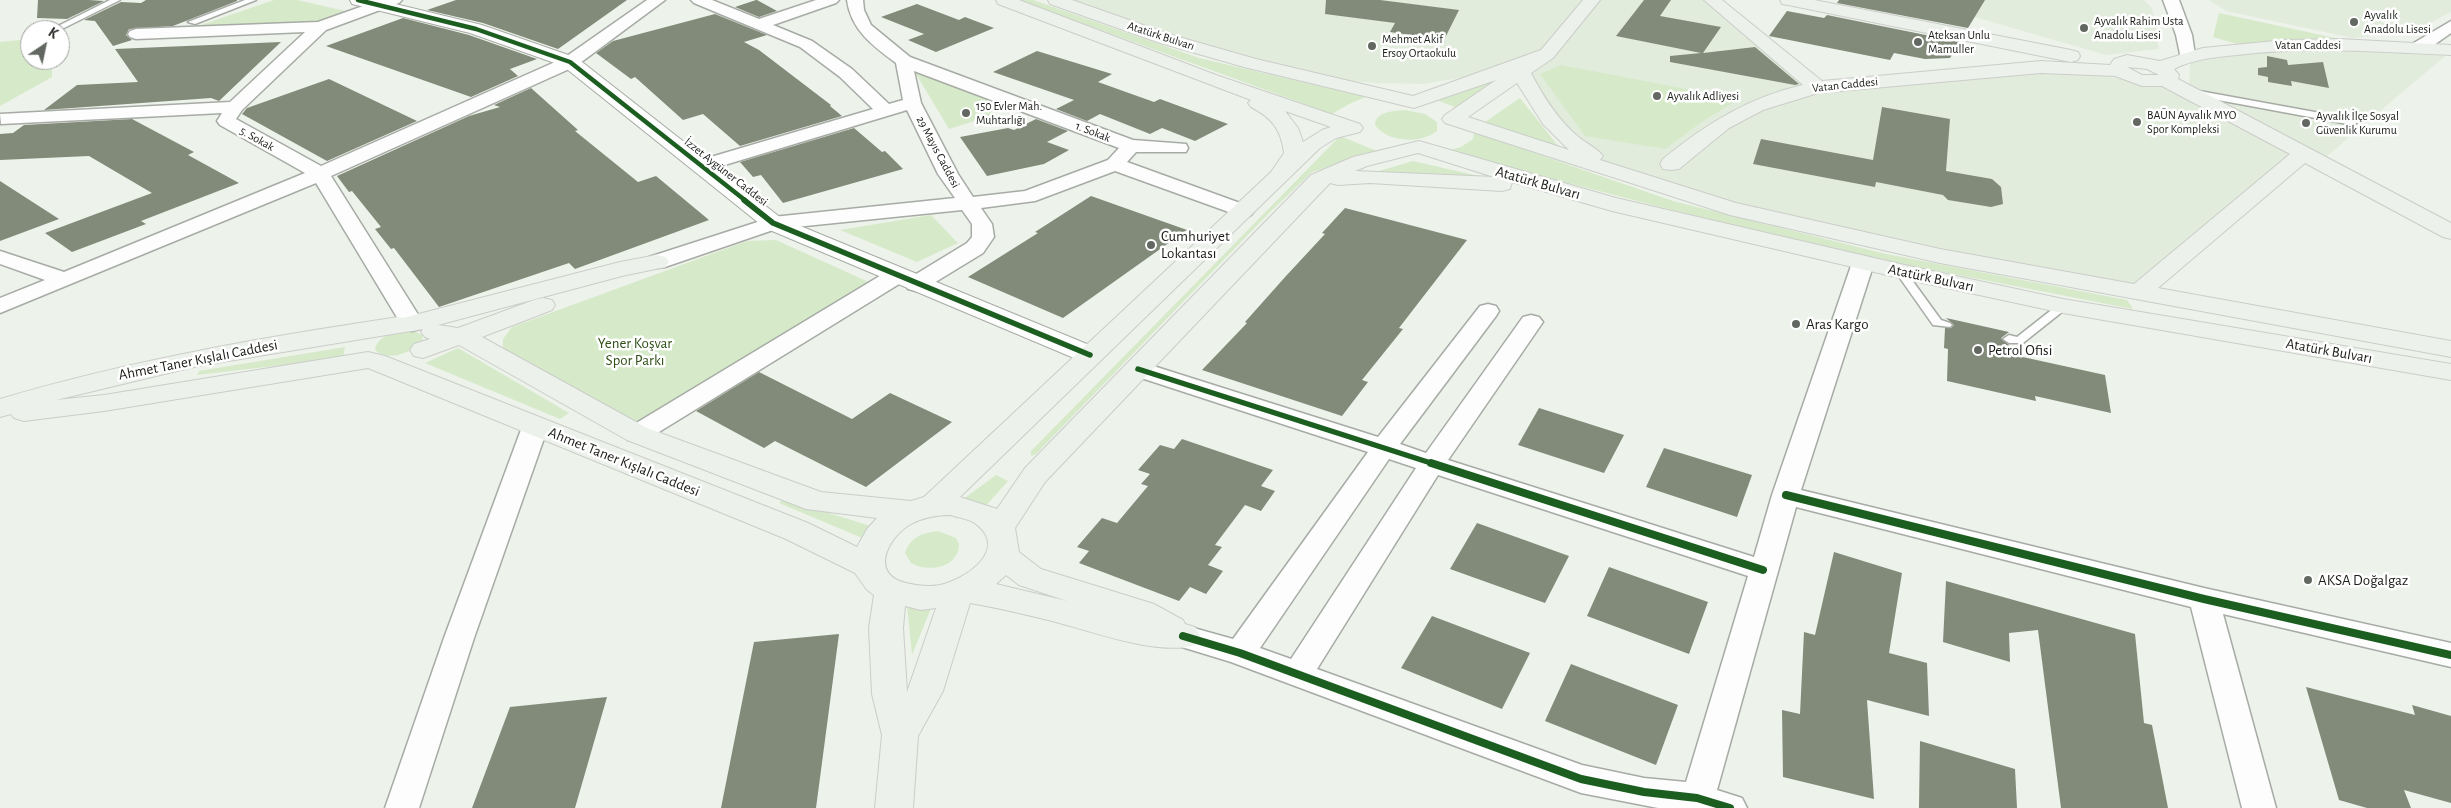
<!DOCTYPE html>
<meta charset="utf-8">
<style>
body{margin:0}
#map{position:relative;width:2451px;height:808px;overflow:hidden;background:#edf2ea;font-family:"Alegreya Sans",sans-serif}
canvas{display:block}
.north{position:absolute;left:20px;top:20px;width:50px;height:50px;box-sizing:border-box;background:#fff;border:1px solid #a3a4a2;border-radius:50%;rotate:34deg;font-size:14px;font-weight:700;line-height:20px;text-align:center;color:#191c17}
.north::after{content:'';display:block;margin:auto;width:18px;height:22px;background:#636761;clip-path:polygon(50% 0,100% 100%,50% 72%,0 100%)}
</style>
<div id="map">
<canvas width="2451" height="808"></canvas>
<div class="north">K</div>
</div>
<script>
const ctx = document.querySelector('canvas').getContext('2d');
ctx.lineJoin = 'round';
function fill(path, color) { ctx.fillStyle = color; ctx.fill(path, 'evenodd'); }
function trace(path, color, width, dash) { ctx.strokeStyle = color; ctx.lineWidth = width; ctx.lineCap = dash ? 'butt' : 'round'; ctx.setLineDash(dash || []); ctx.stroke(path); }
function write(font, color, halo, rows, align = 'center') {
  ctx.font = font + ' "Alegreya Sans",sans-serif'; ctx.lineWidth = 5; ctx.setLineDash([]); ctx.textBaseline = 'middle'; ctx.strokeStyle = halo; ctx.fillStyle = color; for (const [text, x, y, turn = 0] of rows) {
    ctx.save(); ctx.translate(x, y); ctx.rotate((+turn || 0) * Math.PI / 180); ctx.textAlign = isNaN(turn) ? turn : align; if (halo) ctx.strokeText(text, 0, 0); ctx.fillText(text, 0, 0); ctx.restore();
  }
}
fill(new Path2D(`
 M1056 0H1712L1818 87 2041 67 2083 72 2189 92 2190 63 2187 55 2263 45 2451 51 2320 162 2303 154 2138 293 1940 256 1629 175 1573 146 1510 69 1424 84 1374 83 1302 76Z
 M1916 0H2144L2152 8 2159 49 2106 55Z
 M2209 0H2451V12L2412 32 2353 38 2226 11Z`), '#e2ecdc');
fill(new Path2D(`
 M274 0H297L350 12 322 23 209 29 201 25Z
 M1018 0H1033L1199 58 1366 97 1351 103 1332 114Z
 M2219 13 2335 38 2237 44 2213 37Z
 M30 39V60H52V77L0 106V42Z
 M1561 65 1739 99 1703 121 1665 149 1585 136 1540 74Z
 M913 69 1002 105 994 115 949 129Z
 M1496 79 1499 80 1457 108 1432 98Z
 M1520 98 1559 147 1485 122Z
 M1405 110 1425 114 1437 122V131C1421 144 1388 143 1375 125 1375 111 1395 111 1405 110Z
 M1474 132 1673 201 1886 254 2127 300 2133 309 1891 262 1664 208 1446 151 1461 147 1473 139Z
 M1340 136 1377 151 1312 172 1269 213 1036 454 1031 456V451Z
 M1413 161 1483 177 1372 173Z
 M931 215 958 243 917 262 840 230Z
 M776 240 873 284 638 426 503 349V339L512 327 747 241Z
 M410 330 423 335 422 343C409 352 392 361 377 352L375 349C379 334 397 332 410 330Z
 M345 347 343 358 197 375 199 371Z
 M458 348 569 413 560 419 425 363Z
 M996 475 1008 481 982 510 962 500Z
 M784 499 877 528 867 540 779 503Z
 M938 531 956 538 959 544C959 568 928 573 911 563L905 553C910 537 923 533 938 531Z
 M907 605 932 606 912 655Z`), '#d6eaca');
fill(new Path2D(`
 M38 0H89L104 1 67 19 37 18Z
 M146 0H237V1L173 26 129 29 126 35 132 40 113 46 95 21 84 20 121 2 141 3Z
 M456 0H627L558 49 483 23 427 10Z
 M756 0H757L777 11 759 17 735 7Z
 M1326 0H1380L1459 10 1444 40 1390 32 1395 23 1325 14Z
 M1644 0H1671L1660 16 1721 27 1703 53 1755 47 1799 84 1795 85 1670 62V56L1701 53 1616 36Z
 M1839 0H1985L1968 28 1837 3Z
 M917 4 959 20 965 17 994 28 936 52 908 40 924 34 881 17Z
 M1787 11 1824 18 1827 15 1960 42 1950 58 1925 59 1894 53 1890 60 1769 36Z
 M715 14 767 35 744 42 759 50 831 105 830 106 842 116 740 146 703 114 683 120 635 77 631 79 596 53 613 41Z
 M403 18 469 35 537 59 510 69 518 76 471 97 326 46Z
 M281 42 219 101 211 98 44 110 77 85 138 82 115 49Z
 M1037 51 1112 74 1098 82 1154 102 1160 99 1228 124 1195 141 1162 128 1150 134 1100 114 1087 121 1056 109 1074 100 993 72Z
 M2267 56 2287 60 2288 65 2323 62 2329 88 2291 81 2292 86 2268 82V77L2258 75V68L2267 67Z
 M329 79 417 121 327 161 242 114 247 108Z
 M531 88 578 130 575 131 638 182 656 176 709 220 575 269 569 263 439 307 394 248 391 249 375 229 381 227 352 191 349 192 337 176 469 116 500 107 494 105Z
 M1882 107 1950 119 1946 171 1992 179 2001 187 2003 204 1991 207 1948 200 1943 195 1876 182 1875 187 1753 164 1761 139 1873 160Z
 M132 119 194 152 188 155 239 183 141 221 146 224 72 252 45 233 152 193 89 156 0 160V134L13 133 24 125Z
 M1036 119 1068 131 1047 142 1069 150 1044 164 987 176 960 137 1008 128 1014 130Z
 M854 128 882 152 885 151 903 169 783 203 761 175 753 177 740 162Z
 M0 181 59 219 0 241Z
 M1091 196 1187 230 1063 318 968 277 1038 233 1035 232Z
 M1345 208 1467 240 1399 328 1403 329 1362 380 1368 382 1342 416 1202 370 1247 323 1245 322 1286 276 1325 234 1322 233Z
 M1946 318 2009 332 2001 338 2009 345V354L2105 375 2111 413 2035 396 2036 401 1947 381 1948 349 1944 348 1945 328H1951L1954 325Z
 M759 372 852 419 890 393 952 422 866 487 775 441 764 448 696 411Z
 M1539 408 1624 435 1604 473 1518 445Z
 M1182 439 1273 470 1261 486 1275 491 1261 511 1245 505 1215 545 1222 547 1208 565 1223 571 1206 594 1190 587 1179 601 1079 563 1089 551 1077 547 1102 518 1117 523 1148 486 1141 484 1150 474 1138 470 1160 445 1174 449Z
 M1664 448 1752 475 1737 517 1646 487Z
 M1477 523 1569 556 1545 603 1450 569Z
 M1834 552 1902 573 1889 653 1927 663 1929 716 1867 700 1874 799 1783 777 1782 710 1800 714 1804 632 1815 635Z
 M1609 567 1708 602 1689 654 1587 616Z
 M1946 581 2135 634 2144 723 2152 725 2168 808H2061L2038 630 2009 633 2010 662 1943 642Z
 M1432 616 1530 653 1502 709 1401 668Z
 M839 634 816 808H721L754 642Z
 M1571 664 1678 705 1656 765 1545 721Z
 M2306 687 2415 715 2412 705 2451 716V803L2404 790 2411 808H2367L2339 800Z
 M607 697 575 808H472L510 707Z
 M1920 741 2015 769 2017 808H1919Z`), '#828b7a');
const service = new Path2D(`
 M110 0H120L60 30H50Z
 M245 0H256L195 24 188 22Z
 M2194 90 2353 119 2358 122 2353 125 2191 95V91Z
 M1900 268 1904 269 1941 320 1950 323 1952 325 1950 327 1933 325 1895 271Z
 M2063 303 2069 306 2067 308 2023 343H2009L2003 339 2009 335 2017 337 2059 304Z`);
const minor = new Path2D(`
 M380 0H402L399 3 326 30 242 110 236 119 321 166 564 58 647 0H665L576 66 331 176 424 324 420 329 412 331 404 329 316 183 0 313V298L45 280 0 264V251L64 272 305 173 220 125 217 121 222 113 1 124 0 114 230 102 305 32 136 39 130 37 128 34 130 31 136 29 318 22Z
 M691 0H712L759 19 816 0H839L836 3 773 25 812 41 852 69 889 104 903 100 896 63C873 46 851 30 847 0H863L864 10 871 25 910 57 1133 140 1186 144 1188 148 1186 152H1136L1127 162 1251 207 1254 211 1251 215 1244 217 1237 215 1115 171 1035 201 981 208 992 224 994 237 983 253 924 289 916 291 908 289 905 284 908 279 967 243 972 237V224L962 210 776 229 665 267 657 268 649 267 646 262 649 257 773 217 955 198 938 174 907 110 708 170H694L691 166 694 162 873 109 840 77 800 47 694 3ZM914 71 1119 148 1108 160 1025 191 973 197 958 174 921 103Z
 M2163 0H2179L2192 35 2195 55 2193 59H2181L2176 35Z
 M2451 21V33L2424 52H2412L2410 48 2412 44Z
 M1863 257 1871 258 1874 263 1801 490 2204 588 2451 643V667L2223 614 2276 808H2242L2191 607 1796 507 1717 790 1742 798 1747 808H1658L1581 793 1231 662 1172 644 1168 636 1172 628 1183 625 1233 639 1368 452 1129 374 1126 369 1129 364 1138 362 1147 364 1378 437 1480 306 1488 304 1496 306 1499 311 1496 316 1400 444 1426 453 1523 317 1531 315 1539 317 1543 322 1448 460 1754 557 1772 495 1852 263 1855 258ZM1389 459 1416 468 1291 659 1260 648ZM1438 475 1748 576 1686 782 1644 778 1582 765 1317 669Z
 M896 269 904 271 907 276 904 281 646 440 637 442 628 440 624 434 628 428 888 271Z
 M535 419 544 421 548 427 474 638 419 808H385L444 638 522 427 526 421Z`);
const tertiary = new Path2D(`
 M350 0H379L482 25 577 58 781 218 1099 349 1103 355 1099 361 1090 363 1081 361 765 228 563 66 470 33 352 4Z`);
const primary = new Path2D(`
 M996 0H1019L1216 75 1360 124 1363 128 1360 132 1336 138 1320 148 960 497 997 509 1025 468 1311 175 1353 157 1419 141 1616 198 1900 264 2063 299 2451 364V380L2063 313 1900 278 1612 211 1512 182 1510 189 1502 191 1370 183 1338 185 1330 183 1045 482 1015 528 1019 552 1041 569 1154 604 1183 620 1185 624 1195 627 1200 636 1195 645C1159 656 1093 632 1056 622 1028 615 999 608 970 603L943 691 918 736 913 808H875L882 735 872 694 869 628 874 595 867 590 855 573 786 539 368 368 104 411 24 421 14 418 11 414 0 417V399C131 360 264 337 399 317L403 318 620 262 657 255 665 257 669 262 665 267 622 276 438 325 458 328 534 300 543 298 552 300 555 305 552 310 482 337 647 428 821 492 911 501 924 497 1271 172 1284 153C1281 129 1272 118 1251 107L1248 103 1251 100 998 4ZM1285 111 1331 127 1322 130 1303 142 1298 128ZM1418 153 1494 177 1355 171 1367 166ZM423 329 421 332 425 337 430 339 414 344 410 350 414 356 423 358 459 345 627 440 806 509 877 518 867 529 857 547 808 523 385 356 368 352 104 395 56 400 198 366ZM951 515C959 518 970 519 976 524 1007 548 971 575 947 583 934 588 919 586 906 583 869 574 888 537 911 524 924 517 937 515 951 515ZM1006 575 1019 585 1067 601 996 584ZM905 606 921 610 936 608 907 692 903 628Z
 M1048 0H1072L1172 35 1256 59 1413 96 1541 50 1583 0H1600L1553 58 1531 73C1543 96 1556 117 1575 134 1583 142 1596 147 1603 156L1600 160 1736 203 1940 249 2134 284 2290 154 2162 86H2142L2115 76 2041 73 1818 93 1763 110 1729 128 1679 169 1671 170 1663 169 1660 164 1663 159C1706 124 1749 97 1803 85L1704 0H1722L1822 81 2041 61 2110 65 2114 59 2127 55 2160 61 2203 48 2285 40 2340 39 2451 45V55C2380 52 2308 46 2237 55 2216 57 2194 59 2174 69L2179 75 2178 79 2451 223V239L2443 237 2305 163 2158 288 2451 341V357L1940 263 1730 215 1445 123 1442 119 1445 115 1496 80 1414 108 1244 67 1160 43 1050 4ZM2127 67 2147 69 2159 75H2142ZM1517 83 1543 124 1569 150 1468 117Z
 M1780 0H1814L2071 50 2078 52 2080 56 2078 60 2071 62 1788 5 1782 4Z`);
trace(service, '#a7aba5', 3);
trace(minor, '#a7aba5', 3);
trace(tertiary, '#a7aba5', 2);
trace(primary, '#cbcdc9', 2);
fill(service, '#fcfdfc');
fill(minor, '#fcfdfc');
fill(tertiary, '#fcfdfc');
fill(primary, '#edf1eb');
trace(new Path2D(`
 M358 0 476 29 570 62 746 201`), '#1b5e20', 4.5);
trace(new Path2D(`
 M744 200 773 223 1090 355
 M1138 369 1434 464`), '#1b5e20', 5.5);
trace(new Path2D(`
 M1431 463 1763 570
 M1786 495 2204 599 2451 655
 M1183 636 1240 653 1581 779 1644 792 1697 798 1730 808`), '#1b5e20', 8);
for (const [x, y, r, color] of [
 [2354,22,5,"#636761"],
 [2084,28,5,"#636761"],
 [1918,42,5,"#636761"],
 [1372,46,5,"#636761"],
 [1657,96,5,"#636761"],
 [966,113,5,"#636761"],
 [2137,122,5,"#636761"],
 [2306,123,5,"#636761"],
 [1151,245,5,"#636761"],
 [1796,324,5,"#636761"],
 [1978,350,5,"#636761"],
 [2308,580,5,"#636761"]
]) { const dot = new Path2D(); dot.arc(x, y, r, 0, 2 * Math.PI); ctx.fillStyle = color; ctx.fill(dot); trace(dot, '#fff', 2); }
write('12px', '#191c17', '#fff', [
 ["Ayvalık",2364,15],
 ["Anadolu Lisesi",2364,29],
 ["Ayvalık Rahim Usta",2094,21],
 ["Anadolu Lisesi",2094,35],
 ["Ateksan Unlu",1928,35],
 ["Mamuller",1928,49],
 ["Mehmet Akif",1382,39],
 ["Ersoy Ortaokulu",1382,53],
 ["Ayvalık Adliyesi",1667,96],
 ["150 Evler Mah.",976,106],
 ["Muhtarlığı",976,120],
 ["BAÜN Ayvalık MYO",2147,115],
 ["Spor Kompleksi",2147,129],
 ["Ayvalık İlçe Sosyal",2316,116],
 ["Güvenlik Kurumu",2316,130]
], 'left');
write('12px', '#191c17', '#fff', [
 ["Atatürk Bulvarı",1161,36,18],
 ["Vatan Caddesi",2308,45],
 ["Vatan Caddesi",1845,85,-6],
 ["1. Sokak",1093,132,21],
 ["5. Sokak",257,139,29],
 ["29 Mayıs Caddesi",938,152,62],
 ["İzzet Aygüner Caddesi",726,172,38]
]);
write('15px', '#191c17', '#fff', [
 ["Atatürk Bulvarı",1538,183,16],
 ["Atatürk Bulvarı",1931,278,12],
 ["Atatürk Bulvarı",2329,351,10],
 ["Ahmet Taner Kışlalı Caddesi",198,360,-11],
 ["Ahmet Taner Kışlalı Caddesi",624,462,22]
]);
write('15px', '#191c17', '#fff', [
 ["Cumhuriyet",1161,236],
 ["Lokantası",1161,253],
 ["Aras Kargo",1806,324],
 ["Petrol Ofisi",1988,350],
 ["AKSA Doğalgaz",2318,580]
], 'left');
write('15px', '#2f4f16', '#fff', [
 ["Yener Koşvar",635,343],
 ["Spor Parkı",635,360]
]);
</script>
